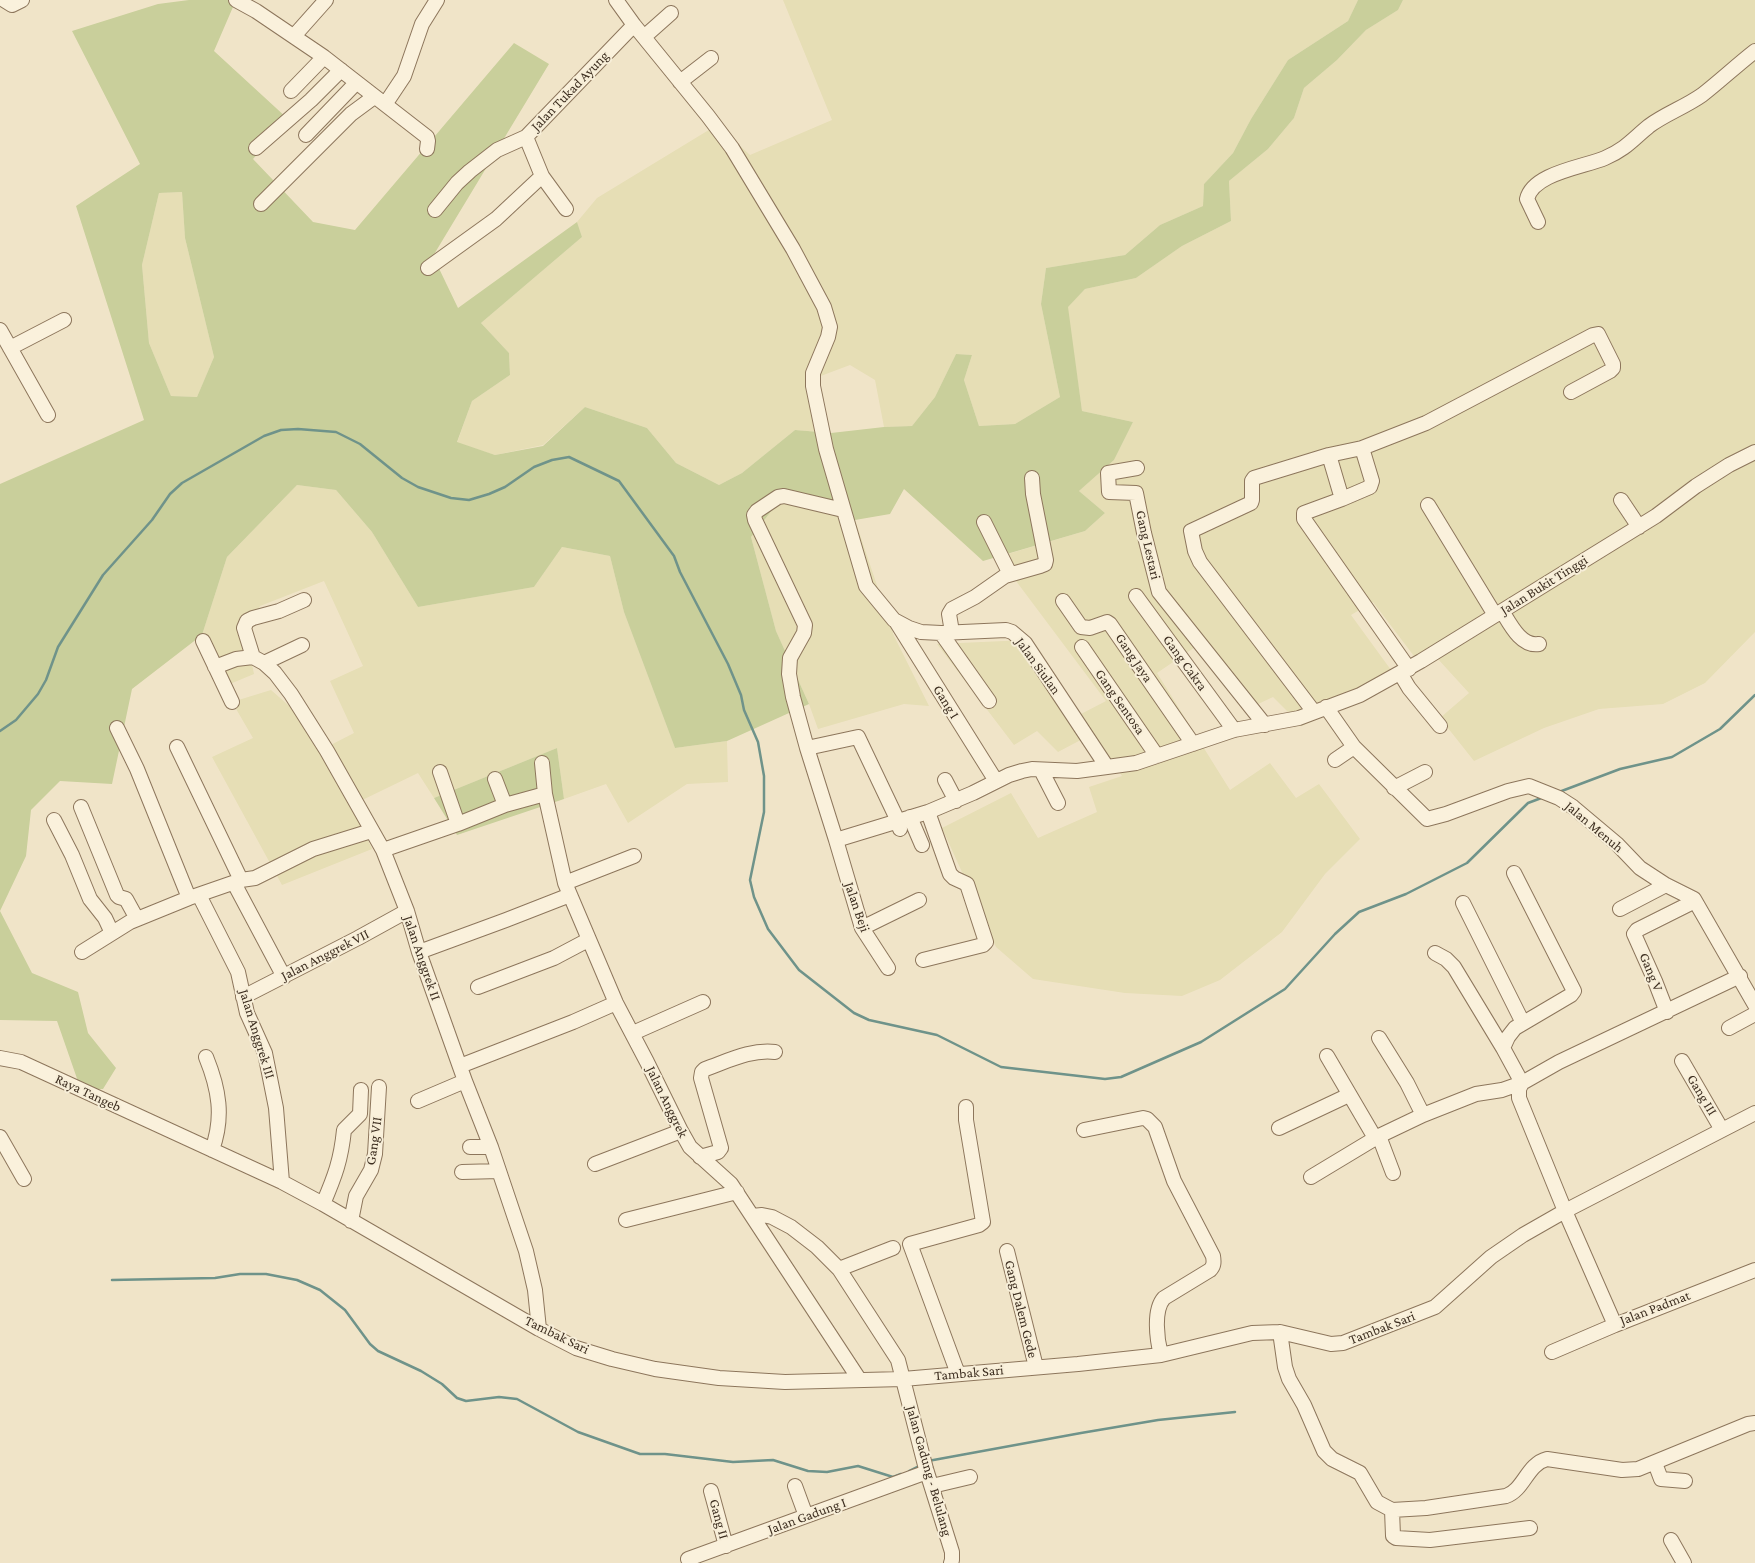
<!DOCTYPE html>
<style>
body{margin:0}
canvas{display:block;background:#f0e4c8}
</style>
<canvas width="1755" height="1563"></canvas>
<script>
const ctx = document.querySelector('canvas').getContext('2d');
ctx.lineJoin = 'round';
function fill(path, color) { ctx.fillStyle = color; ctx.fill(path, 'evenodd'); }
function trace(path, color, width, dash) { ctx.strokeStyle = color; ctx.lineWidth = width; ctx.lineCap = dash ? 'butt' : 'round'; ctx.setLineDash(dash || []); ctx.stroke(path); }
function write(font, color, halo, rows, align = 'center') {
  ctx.font = font + ' "Crimson Pro",serif'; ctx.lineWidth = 4; ctx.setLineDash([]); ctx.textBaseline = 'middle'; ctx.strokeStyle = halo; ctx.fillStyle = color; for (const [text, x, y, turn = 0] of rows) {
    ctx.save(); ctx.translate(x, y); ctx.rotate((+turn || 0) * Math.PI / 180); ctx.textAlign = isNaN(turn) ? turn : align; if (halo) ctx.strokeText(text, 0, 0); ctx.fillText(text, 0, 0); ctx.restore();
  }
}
fill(new Path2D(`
 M783 0H1358L1348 21 1288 60 1251 119 1233 153 1204 184 1203 206 1160 225 1125 255 1046 268 1041 304 1060 397 1015 424 979 426 964 380 972 355 956 354 935 397 912 426 884 427 875 380 850 365 810 380 831 433 795 430 742 473 719 485 676 463 647 428 585 407 543 445 495 455 457 443 472 401 510 375 509 353 481 323 582 237 577 222 597 198 717 125 750 155 832 120Z
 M1403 0H1755V632L1705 683 1663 704 1599 709 1544 728 1474 761 1440 718 1469 693 1437 658 1423 668 1373 602 1351 615 1399 681 1302 726 1273 697 1256 705 1204 641 1157 673 1230 790 1270 763 1296 798 1319 784 1360 839 1325 874 1282 932 1220 980 1182 996 1125 993 1033 979 996 947 942 828 1011 793 1038 838 1097 812 1089 787 1122 776 1092 734 1058 752 1037 731 1014 745 937 644 1027 640 1081 714 1106 701 998 557 1085 531 1105 513 1079 491 1114 460 1133 422 1082 411 1067 307 1085 289 1136 278 1182 246 1231 221 1229 181 1268 149 1294 118 1304 88 1337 60 1366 30 1398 10Z
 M182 192 185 238 214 357 197 397 171 396 149 343 142 265 159 193Z
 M297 485 336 490 372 532 418 607 534 587 562 547 610 556 624 612 675 748 727 741 728 782 687 784 628 823 606 784 564 799 557 748 434 798 418 773 352 805 372 849 282 885 212 757 253 738 232 702 271 690 295 711 321 750 354 733 330 681 363 666 324 581 260 606 246 635 254 674 225 686 202 635 227 557Z
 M783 496 855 520 894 636 929 706 904 704 818 729 809 704 776 631 751 537Z`), '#e6deb5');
fill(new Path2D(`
 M189 0H236L214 51 288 119 253 159 313 222 355 230 514 43 549 64 433 256 458 308 577 222 582 237 481 323 509 353 510 375 472 401 457 442 495 455 543 446 585 407 647 428 676 463 719 485 742 473 795 430 831 433 884 427 912 426 935 397 956 354 972 355 964 380 979 426 1015 424 1060 397 1041 304 1046 268 1125 255 1160 225 1203 206 1204 184 1233 153 1251 119 1288 60 1348 21 1358 0H1403L1398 10 1366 30 1337 60 1304 88 1294 118 1268 149 1229 181 1231 221 1182 246 1136 278 1085 289 1068 307 1082 411 1133 422 1114 460 1079 491 1105 513 1085 531 983 561 904 489 890 514 855 520 783 496 751 537 776 631 809 704 727 741 675 748 624 612 610 556 562 547 534 587 418 607 372 532 336 490 297 485 227 557 202 635 132 689 112 784 60 781 31 810 26 856 0 911 32 973 78 992 88 1033 116 1068 103 1089 81 1090 57 1021 0 1020V484L144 420 76 206 140 164 72 31 158 4ZM182 192 185 238 214 357 197 397 171 396 149 343 142 265 159 193Z
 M557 748 564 799 457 835 434 798Z`), '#c9cf9b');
trace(new Path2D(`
 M0 731 16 720 38 694 46 680 58 647 103 575 152 520 170 494 182 483 264 436 281 430 298 429 336 432 360 444 402 478 418 487 451 498 469 500 489 494 505 487 534 467 552 460 569 457 619 481 674 556 680 572 728 664 741 695 744 710 758 742 764 776V812L750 880 754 897 768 929 799 970 854 1013 869 1020 937 1035 1001 1067 1105 1079 1121 1077 1201 1042 1285 989 1335 934 1359 912 1406 894 1467 863 1528 803 1544 797
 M1559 792 1620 769 1672 757 1720 729 1755 695
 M112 1280 215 1278 240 1274H266L297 1280 320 1290 345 1310 370 1344 378 1351 421 1371 442 1384 457 1398 466 1401 499 1397 517 1399 578 1432 640 1454H665L733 1462 773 1460 808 1471 827 1472 858 1466 893 1477 901 1474
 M928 1461 1081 1433 1158 1420 1235 1412
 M909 1471 919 1466`), '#6f938a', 2.5);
const minor = new Path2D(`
 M4 0 12 5 22 0
 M236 0 256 11 324 57 427 137 428 141 427 149
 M616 0 634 25 708 116 732 148 793 249 824 307 830 327 828 337 813 373V386L826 449 866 586 894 620 909 628 921 632 941 633 1006 630 1012 632 1025 643 1107 767 1136 763 1234 730 1299 718 1360 695 1421 661 1656 516 1696 486 1729 465 1755 452
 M294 36 326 0
 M644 37 671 13
 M680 82 711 58
 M291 91 324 57
 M386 103 404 76 422 24 437 0
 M306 135 356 83
 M526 137 542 176 566 209
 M256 148 311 100 341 70
 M261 204 351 114 374 97
 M435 210 457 183 470 171 497 150 526 137 634 25
 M1538 222 1527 199C1533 173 1584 167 1605 158 1626 149 1633 139 1649 126 1665 114 1685 107 1702 95 1720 81 1737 65 1755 51
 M428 268 496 219 542 176
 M0 330 48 415
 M10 348 64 320
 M1329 455 1342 499
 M1137 468 1108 473 1109 492 1136 493 1144 533 1159 592 1265 725
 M1621 500 1639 527
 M1428 505 1495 615
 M843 510 784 496 778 497 757 511 754 515 755 520 805 625 804 633 790 658 789 674 793 697 807 748 836 840 928 812 973 793 1009 775 1022 771 1032 769 1077 771 1107 767
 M984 522 1010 574
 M1136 596 1234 730
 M1063 601 1081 627 1090 628 1107 622 1110 624 1193 744
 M1502 611C1510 624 1521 647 1539 644
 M897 623 996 781
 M952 632 949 614 952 609 975 597 1005 576 1040 566 1045 564 1046 560 1033 494 1032 478
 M941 633 989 701
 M203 641 232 702
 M1082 647 1157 756
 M253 657 244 628 247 621 253 618 279 611 304 600
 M264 663 302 645
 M215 667 236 659 253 657 264 663 275 673 291 694 327 751 383 850 407 911 419 952 465 1081 491 1147 526 1251 535 1290 539 1329
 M1409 669 1304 519V513L1342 499 1370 487 1372 481 1362 448 1426 423 1593 335 1598 334 1613 364V368L1610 371 1571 392
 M1400 673 1409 688 1440 726
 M1326 707 1354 747 1427 819 1446 814 1508 791 1529 786 1559 798 1573 807 1617 844 1640 868 1666 885 1694 899 1755 1005
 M1314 712 1200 562 1195 551 1191 531 1251 503 1252 500V481L1254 478 1329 455 1362 448
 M117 728 137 769 189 898
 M177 747 241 880
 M807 748 858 737 898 821 900 829
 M1335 760 1354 747
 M542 763 545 794 565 883 616 1003 647 1062 681 1131 690 1147 731 1184 859 1379
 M1041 770 1058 803
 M440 772 458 824
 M495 779 505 805
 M945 780 956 801
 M1394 788 1425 772
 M81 807 117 895 119 897 126 899 137 919
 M910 817 922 845
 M54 820 72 855 90 899 105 918 112 933
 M836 840 862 928 888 968
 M383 850 458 824 505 805 545 794
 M1514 873 1574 991 1571 995 1515 1028 1508 1037 1503 1048 1522 1083 1559 1062 1740 976
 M234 883 284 977
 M565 883 634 856
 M199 895 238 972 247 1013 265 1053 276 1108 282 1182
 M1463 903 1523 1023
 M1620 909 1666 885
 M862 928 919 900
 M82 952 130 922 189 898 241 880 255 878 313 849 371 831
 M419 952 506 920 570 895
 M1435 953 1446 959 1454 967 1503 1048
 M923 960 983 945 986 942 967 884 954 878 950 874 928 812
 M478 987 554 958 588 940
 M243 997 358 938 407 911
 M1667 1012 1655 981 1634 934 1637 930 1695 901
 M1729 1028 1755 1014
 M633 1033 703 1002
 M1379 1038 1407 1083 1423 1115
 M1327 1056 1375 1138
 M206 1057C219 1089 224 1117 212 1150
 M0 1058 21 1062 282 1182 323 1204 539 1329 576 1348 612 1359 655 1369 719 1378 785 1382 903 1379 1078 1364 1161 1355 1252 1333 1280 1332 1331 1344 1343 1343 1435 1307 1491 1257 1523 1235 1565 1211 1755 1113
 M1682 1061 1722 1130
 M460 1066 573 1022 616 1003
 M418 1101 465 1081
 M1279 1128 1349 1095
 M1084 1130 1143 1118 1147 1119 1155 1127 1174 1181 1213 1256C1214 1262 1214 1266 1210 1270L1164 1298C1153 1310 1157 1340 1161 1355
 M1379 1136 1393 1173
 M0 1137 24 1179
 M470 1147H491
 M700 1157 718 1152 721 1148 701 1078 702 1072 705 1069C728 1061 751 1049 775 1052
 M595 1164 681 1131
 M462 1172 499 1171
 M1311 1177 1379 1136 1423 1115 1476 1094 1502 1090 1522 1083 1519 1089V1098L1565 1211 1615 1325 1755 1270
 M323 1204C335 1176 341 1160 344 1130L360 1114 361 1090
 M752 1216 762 1215 772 1217 791 1227 817 1247 839 1269 898 1360 926 1469 952 1552V1560L951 1563
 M626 1220 737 1192
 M351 1221 356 1196 371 1170 375 1154 379 1087
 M1007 1251 1036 1367
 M839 1269 893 1248
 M1280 1332 1285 1367 1289 1379 1304 1405 1324 1451 1332 1459 1360 1473 1377 1502 1392 1510 1393 1536 1396 1538 1430 1540 1530 1528
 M1552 1352 1615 1325
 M958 1374 910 1244 979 1225 983 1222 966 1120V1107
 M1655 1463 1661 1479 1685 1481
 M795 1486 806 1516
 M932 1486 970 1477
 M711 1491 726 1546
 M1392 1510 1426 1508 1506 1496C1524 1490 1527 1464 1547 1459L1622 1470 1638 1469 1748 1424 1755 1423
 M1671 1540 1684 1563
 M688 1559 927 1472`);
trace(minor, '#8d765c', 16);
trace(minor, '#faf1dc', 14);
write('14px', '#3d2e20', '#f7eed8', [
 ["Jalan Tukad Ayung",570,91,-46],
 ["Gang Lestari",1148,545,77],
 ["Jalan Bukit Tinggi",1544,585,-32],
 ["Gang Jaya",1134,658,56],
 ["Gang Cakra",1185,663,54],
 ["Jalan Siulan",1038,666,54],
 ["Gang I",946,702,58],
 ["Gang Sentosa",1120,702,55],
 ["Jalan Menuh",1594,827,40],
 ["Jalan Beji",857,907,71],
 ["Jalan Anggrek VII",325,955,-27],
 ["Jalan Anggrek II",422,958,71],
 ["Gang V",1651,972,67],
 ["Jalan Anggrek III",257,1034,73],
 ["Raya Tangeb",88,1093,25],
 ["Gang III",1702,1095,59],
 ["Jalan Anggrek",667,1102,64],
 ["Gang VII",374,1141,-82],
 ["Jalan Padmat",1655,1308,-21],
 ["Gang Dalem Gede",1021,1309,76],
 ["Tambak Sari",1382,1328,-21],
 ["Tambak Sari",557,1335,26],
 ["Tambak Sari",969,1373,-5],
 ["Jalan Gadung - Belulang",929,1471,74],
 ["Jalan Gadung I",807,1516,-20],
 ["Gang II",719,1519,75]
]);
</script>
